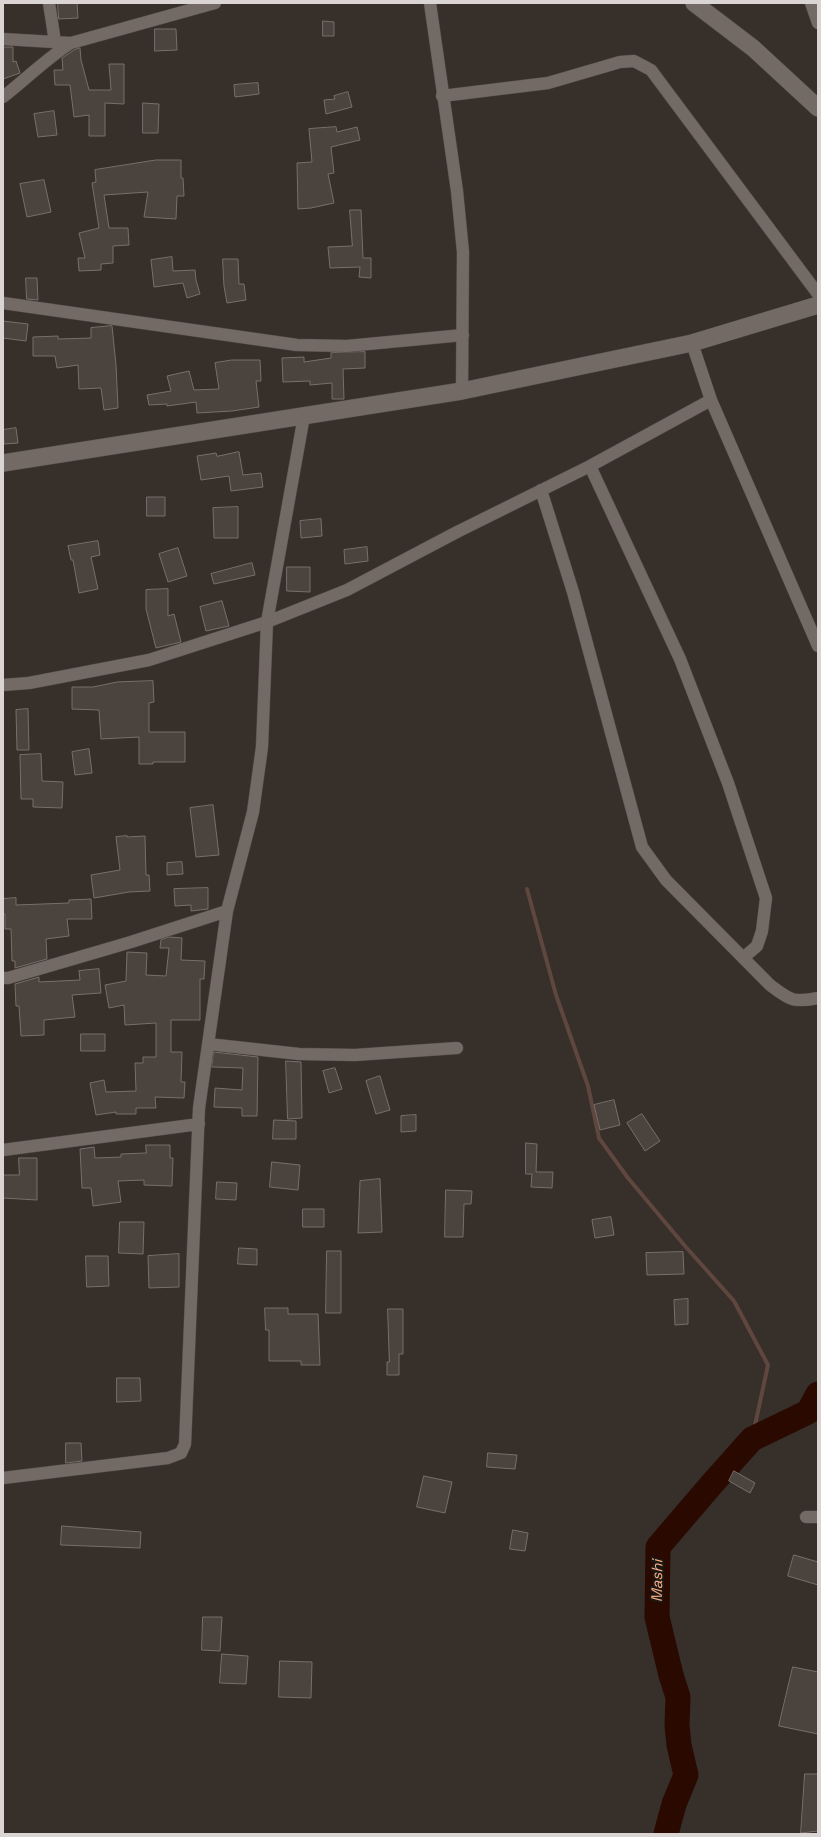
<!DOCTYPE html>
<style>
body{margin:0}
#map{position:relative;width:821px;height:1837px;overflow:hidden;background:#362f2a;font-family:"Space Grotesk",sans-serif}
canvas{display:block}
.frame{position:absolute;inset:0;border:4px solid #dad4d2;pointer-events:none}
</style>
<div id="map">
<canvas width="821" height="1837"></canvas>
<div class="frame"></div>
</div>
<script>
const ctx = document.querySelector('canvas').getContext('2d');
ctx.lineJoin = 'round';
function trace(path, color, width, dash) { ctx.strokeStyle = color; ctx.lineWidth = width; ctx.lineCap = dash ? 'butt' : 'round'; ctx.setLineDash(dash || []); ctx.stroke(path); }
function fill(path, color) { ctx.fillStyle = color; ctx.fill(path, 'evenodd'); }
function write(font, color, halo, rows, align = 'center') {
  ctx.font = font + ' "Space Grotesk",sans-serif'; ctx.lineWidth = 4; ctx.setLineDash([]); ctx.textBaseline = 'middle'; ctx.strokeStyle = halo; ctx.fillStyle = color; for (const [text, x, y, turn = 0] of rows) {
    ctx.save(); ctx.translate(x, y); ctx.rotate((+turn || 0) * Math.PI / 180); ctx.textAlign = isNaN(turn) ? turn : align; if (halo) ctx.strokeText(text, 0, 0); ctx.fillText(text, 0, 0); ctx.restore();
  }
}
trace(new Path2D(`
 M527 889 556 995 588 1086 599 1138 628 1178 685 1246 734 1301 768 1365 752 1439`), '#5f463f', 4);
trace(new Path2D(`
 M666 1834 674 1804 686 1775 679 1745 677 1725 678 1697 671 1675 657 1617 658 1547 711 1485 752 1439 808 1412 818 1394`), '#2a0900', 25);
const building = new Path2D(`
 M58 3H77L78 18 59 19Z
 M323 21 334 22V36H323Z
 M155 29H176L177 50 155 51Z
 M3 47H13V62L16 61 20 73 3 79Z
 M80 48 81 60 89 90H111L109 64H124V104L105 103V136H89V115L74 117 70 85H55L54 70H63L62 58 74 50Z
 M258 83 259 94 235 97 234 85Z
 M348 92 352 107 326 114 324 100 335 99 334 96Z
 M143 103 159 104 158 133H143Z
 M54 111 57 135 38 137 34 114Z
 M336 127 337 132 357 127 360 140 331 147 334 173 328 174 334 203 311 208 298 209 297 163 312 162 309 129Z
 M156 160H181V178H183L184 196H177L176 219 144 217 148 192 104 195 109 228H128L129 245 113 246V263L101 264V270L79 271 78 258H85L79 233 99 228 92 183 96 182 95 170Z
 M44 180 51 212 27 217 20 184Z
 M350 210H361L363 258H371V278L359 277 360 267 330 268 328 247 352 246Z
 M172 257 173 271 195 270 196 280 200 294 187 298 183 283 154 287 151 260Z
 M223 259H238L239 284H244L246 300 227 303 224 286Z
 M26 278H37L38 300 27 299Z
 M3 321 28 324 26 341 3 338Z
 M112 326 116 365 118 408 104 410 101 388 79 389 78 365 57 368 55 356H33V337L58 336V339L91 338V328Z
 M365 352V368L343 369 344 399H332V383L310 385V381L283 382 282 358 304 357V362L331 358V353Z
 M232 360H260L261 381H256L259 407 232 411 197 413 196 402 167 406V404L149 405 147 395 171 391 167 376 189 371 194 390 219 389 215 363Z
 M16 428 18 443 4 444 3 430Z
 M239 452 243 475 261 473 263 487 231 491 229 476 201 480 197 456 216 453 217 456Z
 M147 497H165V516H147Z
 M238 507V538H214L213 508Z
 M321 519 322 536 301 538 300 521Z
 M98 541 100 555 91 557 98 589 79 593 73 560H71L68 546Z
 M367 547 368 561 345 564 344 550Z
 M178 548 187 576 168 582 159 554Z
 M252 563 255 575 214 584 211 574Z
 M287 567H310V592L287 591Z
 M168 589V616L174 614 181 642 156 648 146 609V590Z
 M222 601 229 626 206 631 200 607Z
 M153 681 154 702 149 703V732H185V762H153V764H139V737L101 739 99 710 72 709V687H93L117 682Z
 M28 709 29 750H17L16 710Z
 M89 749 92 773 75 775 72 752Z
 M41 754 42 781 63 782 62 808 33 807V799H21L20 755Z
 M213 805 219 855 196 857 190 808Z
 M127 836V837L145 836 146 875H149L150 891 129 892 94 898 91 875 120 870 116 837Z
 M182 862 183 874 167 875V863Z
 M208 888V909L191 911V905L175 906 174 889Z
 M16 898V905L69 903V900L91 899 92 919H67L69 936 46 939 47 959 15 968V961H12L11 929H5V914H3V899Z
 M170 937 182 938 181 960 205 961 204 979H200V1020H171V1052H182L181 1082H185L184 1098 155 1097 156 1108H136V1114H116V1112L96 1115 90 1083 104 1080 106 1092 136 1091 135 1063H143V1057H156V1023L125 1025 124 1005 109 1008 105 985 126 981 127 952 147 953 146 975 166 976 169 948H160L161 940Z
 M99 969 101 993 72 995 75 1017 44 1020V1035L21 1036 19 1006H16L15 984 39 977V982L80 980 79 971Z
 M81 1034H105V1051H81Z
 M214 1052 258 1057 257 1116H242V1108L214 1107 215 1088 242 1090 243 1068 212 1067Z
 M286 1061 301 1062 302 1118 288 1119Z
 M335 1068 342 1089 329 1093 323 1071Z
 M380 1076 390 1110 376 1114 366 1081Z
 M614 1100 620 1125 600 1130 594 1105Z
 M642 1114 660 1141 645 1151 627 1123Z
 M416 1115V1131L401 1132V1116Z
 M274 1120 296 1121V1139H273Z
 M526 1143 537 1144 536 1172H553L552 1188 531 1187 532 1174H526Z
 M146 1145H170V1158H173L172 1186 144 1185V1180L118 1181 121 1202 93 1206 91 1188H82L80 1149 94 1147 95 1158 121 1157V1154L146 1153Z
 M19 1158H37V1200L3 1198V1175H19Z
 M272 1162 300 1165 298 1190 270 1187Z
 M380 1179 382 1232 358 1233 360 1181Z
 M217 1182 237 1183 236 1200 216 1199Z
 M446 1190 472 1191 471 1204H464L463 1237H445Z
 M303 1209H324V1227H303Z
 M611 1217 614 1235 595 1238 592 1220Z
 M120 1222H144L143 1254 119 1253Z
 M239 1248 257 1249V1265L238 1264Z
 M327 1251H341V1313H326Z
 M683 1252 684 1274 647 1275 646 1253Z
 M179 1254V1287L149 1288 148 1256Z
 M86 1256H108L109 1286 87 1287Z
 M688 1299V1324L675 1325 674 1300Z
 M265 1308H288V1314H318L320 1365H301V1361H269V1330H266Z
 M388 1309H403V1354H399V1375H387V1362H389Z
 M117 1378H140L141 1401 117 1402Z
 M66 1443H81L82 1461 66 1463Z
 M488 1453 517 1455 515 1469 487 1467Z
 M734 1471 755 1483 750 1493 729 1481Z
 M424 1476 452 1482 445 1513 417 1507Z
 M62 1526 141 1532 140 1548 61 1545Z
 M513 1530 528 1533 525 1551 510 1549Z
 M794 1555 818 1562V1585L788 1576Z
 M203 1617H222L220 1651 202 1650Z
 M222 1654 248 1656 246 1684 220 1683Z
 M280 1661 312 1662 311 1698 279 1697Z
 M793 1667 818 1672V1734L779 1726Z
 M805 1774H818V1831L801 1833Z`);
fill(building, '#4b433e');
trace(building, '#786f6a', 1);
const street = new Path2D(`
 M49 3 55 42
 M430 3 457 191 463 252 462 391
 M811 3 818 23
 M3 39 71 43
 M442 96 548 83 620 62 634 61 651 70 818 294
 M3 97C26 79 47 58 71 43L215 3
 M3 303 297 345 347 346 463 335
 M692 343 711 400 818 646
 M590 466 680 659 728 783 766 898 762 931 757 946 743 958
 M541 490 573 592 642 847 666 880 770 985C790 1000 793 1003 818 998
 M3 685 29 683 149 660 267 622 347 590 457 532 590 466 711 400
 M3 978H8L131 942 227 911
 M208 1044 299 1054 355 1055 457 1048
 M3 1150 199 1124
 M3 1478 168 1458 181 1453 185 1444 199 1108 227 911 253 812 262 747 267 622 304 416
 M806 1517H818`);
const secondary = new Path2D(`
 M694 3 753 48 818 108
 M3 463 462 391 692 343 818 305`);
trace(street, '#534c48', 13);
trace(secondary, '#534c48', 18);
trace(street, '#736a65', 12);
trace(secondary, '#736a65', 17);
write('italic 15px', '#faad82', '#1b1816', [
 ["Mashi",658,1581,-89]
]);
</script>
